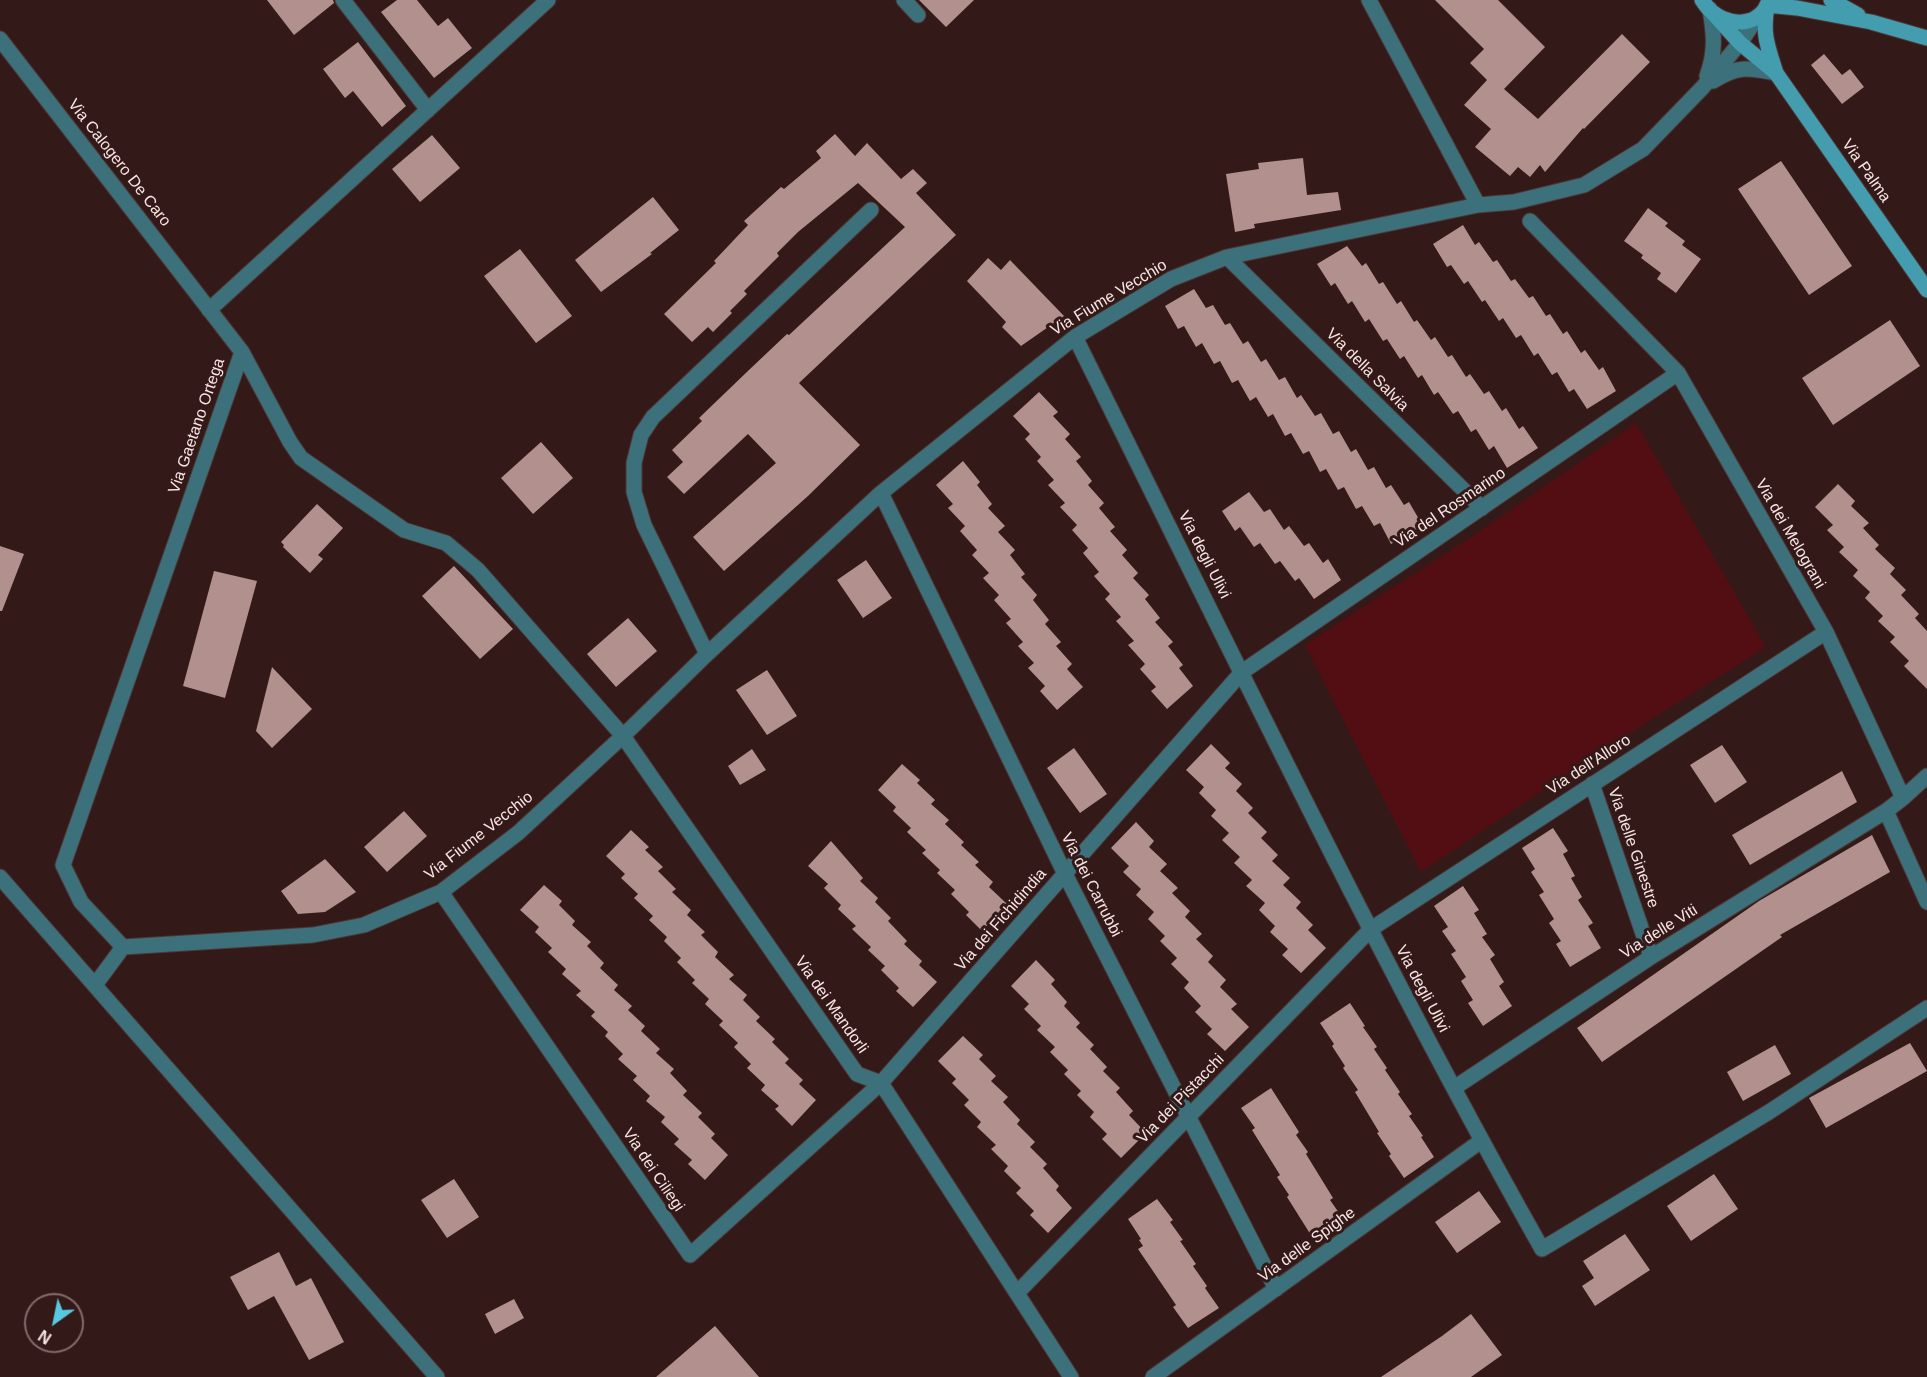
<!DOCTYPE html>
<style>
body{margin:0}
#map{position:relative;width:1927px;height:1377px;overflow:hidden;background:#331a19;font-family:Helvetica,sans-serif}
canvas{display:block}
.north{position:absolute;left:24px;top:1293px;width:60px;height:60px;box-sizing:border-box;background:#331a19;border:2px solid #816b6a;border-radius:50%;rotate:213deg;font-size:16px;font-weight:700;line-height:24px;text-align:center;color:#f7e4e3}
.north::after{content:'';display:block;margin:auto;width:21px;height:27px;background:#56c9e0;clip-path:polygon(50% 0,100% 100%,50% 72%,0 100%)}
</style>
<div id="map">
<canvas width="1927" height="1377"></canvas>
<div class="north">N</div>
</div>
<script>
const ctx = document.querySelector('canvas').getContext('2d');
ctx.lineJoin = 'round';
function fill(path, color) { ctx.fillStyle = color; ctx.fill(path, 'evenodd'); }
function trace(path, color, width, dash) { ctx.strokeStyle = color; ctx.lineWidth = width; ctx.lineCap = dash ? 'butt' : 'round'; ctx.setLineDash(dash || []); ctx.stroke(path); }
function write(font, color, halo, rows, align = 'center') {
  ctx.font = font + ' Helvetica,sans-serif'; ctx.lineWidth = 6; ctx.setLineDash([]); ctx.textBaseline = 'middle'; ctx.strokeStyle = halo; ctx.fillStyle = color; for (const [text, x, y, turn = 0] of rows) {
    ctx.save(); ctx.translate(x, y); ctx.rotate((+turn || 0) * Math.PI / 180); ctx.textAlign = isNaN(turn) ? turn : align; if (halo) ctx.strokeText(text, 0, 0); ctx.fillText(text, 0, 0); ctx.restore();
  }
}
fill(new Path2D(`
 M1636 423 1766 647 1606 748 1421 872 1305 645 1480 531Z`), '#530e14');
fill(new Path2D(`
 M267 0H333L334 3 294 35Z
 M397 0H417L438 26 448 18 472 48 434 78 381 12Z
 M919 0H974L946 27Z
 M1435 0H1498L1545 47 1504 89 1538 119 1622 34 1650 62 1584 129 1583 128 1545 172 1540 165 1530 177 1518 167 1510 176 1475 147 1491 129 1464 105 1487 80 1470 63 1484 49Z
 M358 42 406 106 382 127 353 91 345 98 323 69Z
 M1824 54 1842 75 1850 69 1864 87 1842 104 1811 65Z
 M835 134 855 156 867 143 901 179 913 169 927 183 916 193 956 235 799 383 860 445 808 496 724 571 693 537 776 463 748 434 684 494 667 477 683 462 672 450 702 421 699 418 750 369 787 334 789 335 905 227 858 183 798 232 777 253 779 256 744 291 747 294 730 311 732 313 713 332 708 327 692 342 664 314 716 263 714 261 748 225 744 221 781 187 784 189 821 158 816 151Z
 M432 135 460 168 420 202 392 169Z
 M1303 158 1307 195 1338 192 1341 210 1254 224 1255 228 1235 232 1226 174 1259 169 1258 163Z
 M1781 161 1852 266 1809 295 1738 189Z
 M653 197 679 230 650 253 652 254 601 292 575 260Z
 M1648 208 1668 223 1665 226 1685 241 1682 245 1701 259 1676 293 1657 279 1661 273 1641 258 1643 255 1624 241Z
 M1463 225 1475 245 1479 242 1493 262 1497 260 1511 281 1515 279 1529 298 1533 296 1546 316 1550 314 1563 334 1567 331 1581 353 1585 350 1599 370 1603 367 1616 391 1587 409 1574 389 1569 392 1557 372 1552 375 1538 353 1534 356 1521 335 1516 338 1503 318 1499 321 1485 300 1482 302 1468 281 1464 284 1451 265 1447 267 1433 244Z
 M1347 246 1362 266 1366 263 1379 284 1383 282 1397 304 1401 301 1414 322 1417 320 1431 340 1435 337 1448 357 1452 355 1466 377 1470 374 1484 394 1489 391 1502 411 1506 408 1519 429 1523 426 1538 448 1507 468 1494 446 1489 450 1476 429 1471 432 1458 411 1453 414 1438 392 1434 395 1422 375 1418 378 1404 356 1400 359 1387 339 1383 341 1369 319 1365 322 1352 301 1348 304 1335 283 1331 286 1317 264Z
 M520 249 572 316 536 343 484 276Z
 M988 258 1001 270 1010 260 1064 316 1021 346 1002 327 1006 322 967 281Z
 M1194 289 1206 308 1213 305 1225 325 1230 323 1243 344 1248 341 1261 362 1266 359 1279 380 1285 377 1297 398 1301 395 1315 416 1321 413 1333 434 1339 431 1351 452 1356 449 1368 470 1374 467 1386 488 1391 485 1404 505 1409 502 1423 526 1391 544 1380 523 1374 526 1362 506 1356 509 1344 487 1338 490 1326 469 1320 472 1309 451 1303 454 1291 433 1285 436 1273 414 1268 417 1256 397 1250 401 1238 380 1232 383 1220 361 1214 364 1202 343 1196 347 1184 326 1178 329 1165 306Z
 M1890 320 1920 366 1833 425 1802 378Z
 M1039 392 1058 412 1053 416 1070 434 1065 439 1081 457 1076 461 1092 481 1088 485 1104 503 1099 508 1115 527 1110 531 1127 550 1122 555 1138 573 1133 578 1149 595 1145 599 1160 618 1155 622 1173 642 1168 646 1183 665 1179 668 1193 686 1167 709 1151 691 1156 687 1140 669 1145 664 1128 645 1134 641 1116 621 1121 617 1105 599 1110 594 1094 576 1099 572 1083 553 1088 548 1072 530 1077 525 1060 507 1065 503 1048 485 1054 480 1037 461 1041 457 1025 439 1030 434 1013 416Z
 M541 442 573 478 533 514 501 478Z
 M963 461 980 482 977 485 992 504 988 508 1005 526 998 532 1015 550 1010 555 1025 574 1021 577 1037 595 1033 600 1049 620 1045 624 1061 642 1056 646 1072 664 1067 669 1083 687 1057 710 1040 691 1045 686 1028 668 1034 663 1018 646 1023 642 1006 623 1011 619 994 600 999 595 983 578 989 573 972 555 977 550 960 531 965 526 948 508 953 504 936 485Z
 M1838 484 1855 501 1851 506 1869 523 1863 528 1879 545 1875 549 1895 568 1890 574 1906 590 1901 595 1919 614 1915 618 1927 631V689L1904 666 1909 661 1890 642 1895 637 1878 621 1883 616 1865 598 1870 592 1853 576 1858 570 1839 552 1844 547 1827 530 1833 525 1815 507Z
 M1249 492 1264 512 1270 509 1284 530 1289 526 1304 546 1309 543 1323 563 1328 559 1341 580 1314 599 1299 578 1295 581 1280 561 1275 564 1260 543 1254 547 1240 527 1235 531 1222 511Z
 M317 504 343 528 318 555 323 559 310 573 283 547 284 545 281 542Z
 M0 546 24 554 2 611H0Z
 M866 560 892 598 863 618 837 580Z
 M454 566 513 629 480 659 422 596Z
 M214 571 257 581 225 698 183 686Z
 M628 618 657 651 616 687 587 654Z
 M272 667 312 709 272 748 256 731Z
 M767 670 797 716 767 735 736 690Z
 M1211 744 1230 763 1225 768 1242 784 1236 791 1253 808 1248 813 1267 832 1261 838 1278 855 1272 861 1290 878 1283 885 1301 902 1296 908 1313 925 1308 930 1326 948 1301 973 1282 955 1288 949 1270 932 1275 926 1259 910 1265 903 1246 886 1252 880 1234 863 1240 857 1222 840 1229 833 1211 816 1216 810 1199 793 1204 787 1186 770Z
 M1722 745 1747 782 1715 803 1690 765Z
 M1074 748 1107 794 1080 813 1047 768Z
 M752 749 766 770 740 785 728 766Z
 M902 764 920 780 917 783 935 800 931 804 949 820 945 824 964 842 961 845 979 862 975 865 993 882 989 887 1007 904 982 931 966 915 969 912 951 894 955 890 937 873 940 870 922 853 926 850 907 832 911 828 893 811 896 807 878 790Z
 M1842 771 1857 802 1750 865 1732 835Z
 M404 811 427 836 387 872 364 847Z
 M1136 822 1154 841 1149 847 1167 864 1160 871 1178 888 1172 893 1190 911 1185 917 1202 934 1196 939 1213 956 1208 962 1226 980 1220 987 1237 1004 1231 1009 1249 1027 1225 1051 1207 1034 1212 1029 1195 1012 1201 1006 1184 988 1189 982 1171 964 1177 958 1160 941 1165 936 1148 919 1154 912 1136 895 1141 889 1123 872 1129 866 1111 848Z
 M1553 828 1568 851 1563 854 1575 876 1571 878 1582 897 1578 900 1593 923 1588 926 1601 948 1570 967 1556 944 1561 941 1549 923 1554 919 1539 895 1544 892 1531 872 1535 869 1522 848Z
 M631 830 649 847 645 850 663 867 658 871 676 889 672 892 691 910 687 915 705 932 701 935 718 952 715 957 734 975 729 979 747 995 743 1000 760 1017 756 1021 775 1039 772 1042 789 1059 785 1063 803 1080 799 1084 816 1100 792 1126 775 1109 779 1106 761 1090 765 1085 747 1068 751 1064 734 1047 738 1043 719 1025 723 1021 705 1004 709 999 692 983 695 980 677 962 681 958 664 941 667 937 649 920 653 916 634 898 638 894 621 878 625 874 606 856Z
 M1872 835 1890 872 1780 935 1782 937 1602 1062 1577 1028 1759 901Z
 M831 841 863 878 860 881 878 898 875 902 891 918 888 921 907 941 904 944 922 961 919 965 937 982 913 1007 896 991 899 988 881 970 885 966 868 950 871 947 852 929 856 926 838 909 841 905 824 888 828 884 808 866Z
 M325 859 356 892 325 912 298 914 281 891Z
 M544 885 562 901 559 905 575 921 572 925 591 942 587 946 604 963 600 968 618 985 614 990 632 1006 628 1010 645 1026 641 1031 660 1049 656 1053 674 1069 670 1073 687 1091 683 1095 702 1113 698 1117 715 1134 711 1138 728 1155 705 1180 688 1164 692 1160 674 1144 679 1139 661 1122 665 1117 646 1101 650 1096 633 1080 637 1076 618 1059 623 1054 605 1036 608 1032 591 1016 595 1012 576 995 581 991 562 974 566 969 548 952 552 948 535 932 539 927 520 910Z
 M1463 886 1479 910 1474 913 1487 934 1482 937 1495 955 1490 959 1504 982 1499 986 1512 1006 1483 1026 1468 1003 1473 1000 1461 981 1466 977 1451 954 1456 951 1442 931 1448 927 1434 906Z
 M1036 960 1055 980 1051 984 1067 1002 1064 1006 1080 1023 1076 1027 1094 1045 1090 1049 1107 1067 1103 1071 1120 1088 1116 1092 1133 1111 1129 1115 1146 1133 1121 1158 1102 1139 1107 1134 1090 1117 1094 1112 1077 1095 1081 1091 1064 1074 1068 1070 1050 1052 1055 1047 1037 1030 1041 1026 1024 1009 1029 1004 1011 986Z
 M1350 1003 1365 1026 1363 1027 1377 1047 1374 1049 1387 1068 1385 1070 1400 1092 1398 1094 1412 1114 1409 1116 1423 1136 1421 1137 1434 1157 1404 1178 1389 1156 1391 1154 1377 1133 1379 1132 1355 1092 1358 1090 1343 1068 1345 1066 1332 1046 1334 1044 1320 1023Z
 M963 1036 983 1055 979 1059 996 1076 991 1081 1008 1097 1003 1102 1020 1120 1017 1124 1035 1142 1030 1147 1047 1164 1043 1168 1059 1186 1056 1190 1072 1208 1048 1233 1030 1215 1034 1211 1016 1193 1021 1188 1004 1171 1008 1166 991 1149 996 1145 977 1127 981 1122 964 1105 969 1100 952 1083 956 1079 938 1061Z
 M1910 1043 1927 1071 1826 1128 1809 1098Z
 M1775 1045 1791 1074 1743 1101 1727 1072Z
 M1271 1088 1299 1132 1296 1135 1308 1152 1306 1154 1333 1198 1330 1200 1344 1220 1314 1240 1287 1197 1289 1195 1277 1177 1280 1175 1252 1130 1255 1128 1241 1108Z
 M1714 1174 1738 1209 1691 1241 1667 1206Z
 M454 1179 479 1217 447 1238 421 1200Z
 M1479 1191 1501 1222 1457 1253 1435 1222Z
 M1157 1199 1173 1220 1170 1222 1183 1240 1180 1241 1196 1264 1193 1266 1207 1286 1205 1288 1219 1308 1188 1328 1173 1307 1176 1305 1138 1249 1143 1246 1139 1240 1141 1239 1128 1219Z
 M1625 1234 1650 1270 1595 1306 1582 1286 1594 1278 1583 1261Z
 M279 1252 296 1286 311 1278 344 1342 309 1360 274 1296 248 1310 230 1277Z
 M514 1299 524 1318 495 1334 485 1314Z
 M1471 1314 1502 1355 1471 1377H1381L1442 1336Z
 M715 1326 759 1377H656Z`), '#b2908e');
const street = new Path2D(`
 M343 0 428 110
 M904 0 918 15
 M1369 0 1478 205
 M0 39 242 352 63 865 81 902 123 947
 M1707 76C1716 51 1714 34 1710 9
 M1713 81C1739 65 1748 68 1776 73
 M1530 221 1678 373 1826 632 1903 798 1886 811 1927 902
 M1227 257 1482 508
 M209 310 548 0
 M1075 337C1227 642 1374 951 1542 1249L1769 1112 1927 1008
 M242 352 290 442 301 458 404 530 446 543 478 570 623 736 857 1074 881 1083 1071 1377
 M881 493 1065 874 1276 1289
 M707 654 644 525 634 492V463L641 435 653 417 871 210
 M1592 784 1651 957
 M1903 798 1927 776
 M0 877 437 1377
 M441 892 690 1255 881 1083 1242 672 1678 373
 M95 985 123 947 313 935 364 925 441 892 518 833 623 736 707 654 881 493 1075 337 1171 279 1227 257 1478 205 1514 202 1584 185 1643 149 1703 87 1740 43 1758 16
 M1454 1088 1651 957 1886 811
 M1017 1293 1371 929 1826 632
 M1153 1377 1481 1141`);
const secondary = new Path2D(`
 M1702 0C1705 4 1708 9 1712 12 1731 27 1761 27 1769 0
 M1831 0 1858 15
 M1767 5 1797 8 1871 22 1927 38
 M1767 7C1762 35 1768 47 1776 73
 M1712 12 1740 43 1776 73 1927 290`);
trace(street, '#4e3635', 17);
trace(secondary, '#4e3635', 17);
trace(street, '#3c707b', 15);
trace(secondary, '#439dae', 15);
write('16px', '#f7e4e3', '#331a19', [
 ["Via Calogero De Caro",119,163,52],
 ["Via Palma",1866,171,55],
 ["Via Fiume Vecchio",1109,298,-31],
 ["Via della Salvia",1367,370,45],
 ["Via Gaetano Ortega",197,426,-71],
 ["Via del Rosmarino",1450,508,-34],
 ["Via dei Melograni",1790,534,60],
 ["Via degli Ulivi",1204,555,63],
 ["Via dell'Alloro",1589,765,-33],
 ["Via Fiume Vecchio",479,836,-38],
 ["Via delle Ginestre",1633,848,71],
 ["Via dei Carrubbi",1091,885,63],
 ["Via dei Fichidindia",1001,920,-49],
 ["Via delle Viti",1659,932,-32],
 ["Via degli Ulivi",1422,989,62],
 ["Via dei Mandorli",831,1005,55],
 ["Via dei Pistacchi",1181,1099,-46],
 ["Via dei Ciliegi",653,1170,56],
 ["Via delle Spighe",1307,1245,-36]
]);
</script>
